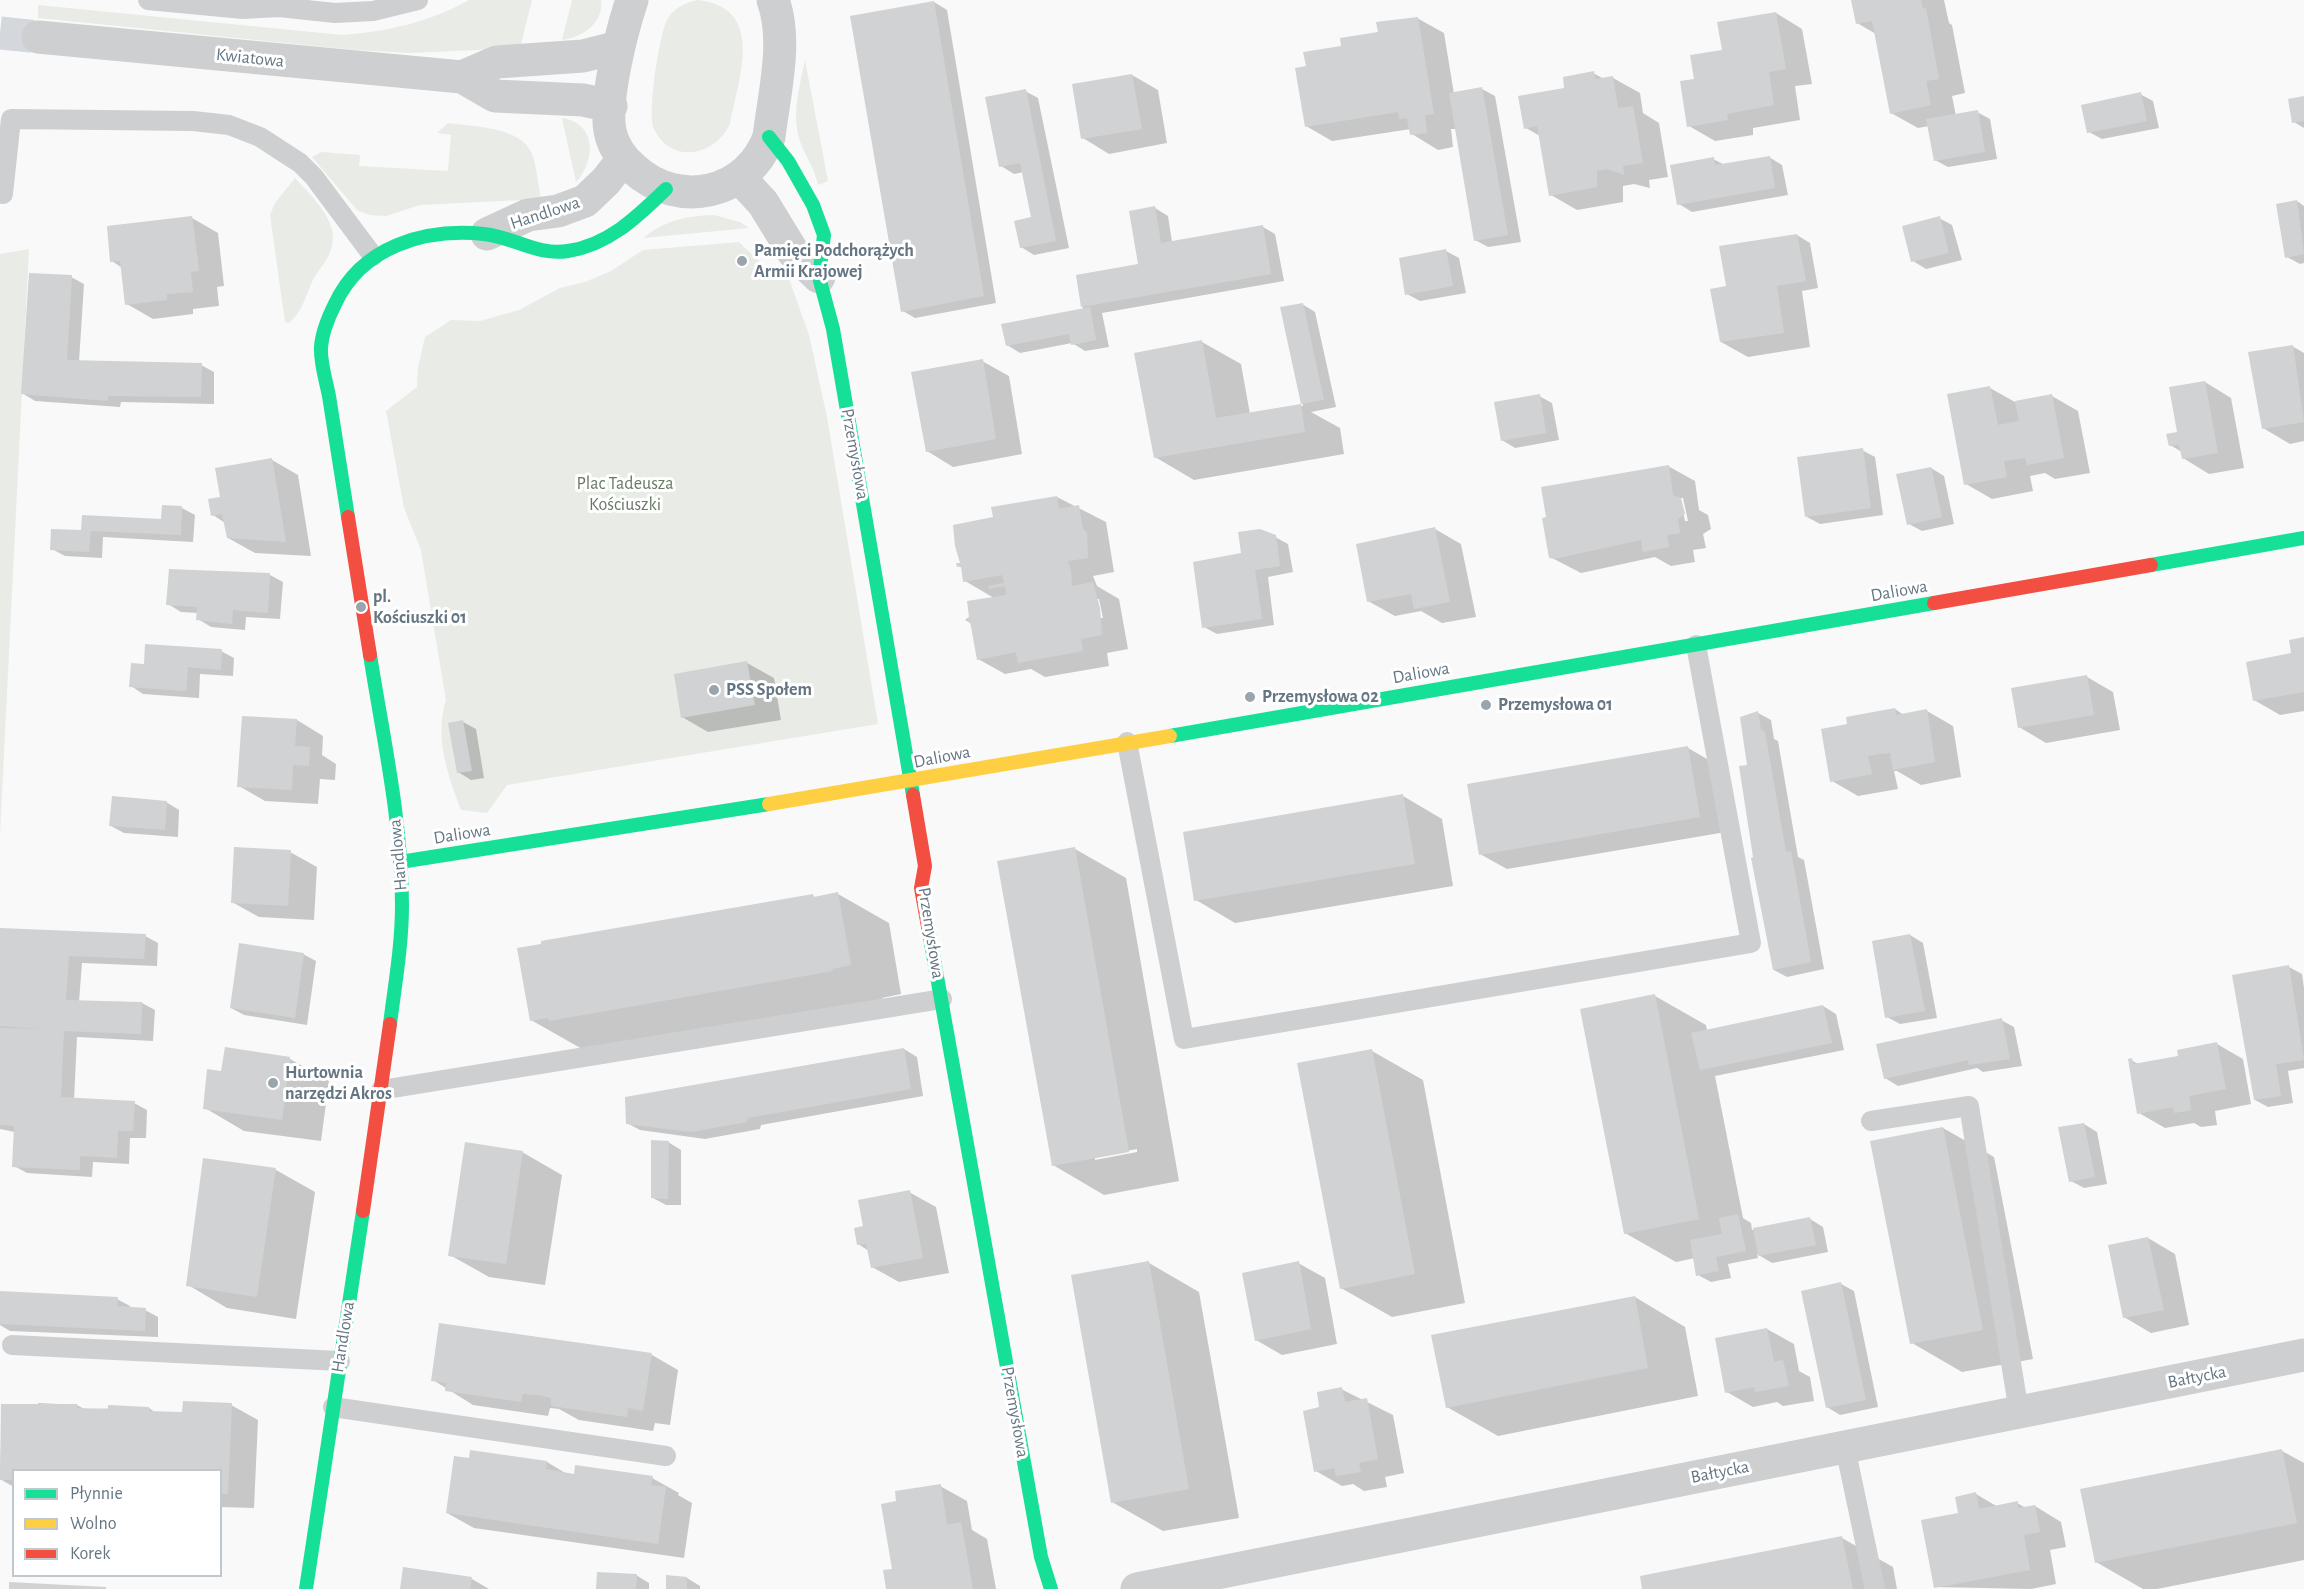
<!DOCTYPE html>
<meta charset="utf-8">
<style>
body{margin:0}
#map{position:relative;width:2304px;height:1589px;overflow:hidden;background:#f9f9f9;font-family:"Alegreya Sans",sans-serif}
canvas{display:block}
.legend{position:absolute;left:12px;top:1469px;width:210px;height:108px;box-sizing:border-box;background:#fff;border:2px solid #c1c8cd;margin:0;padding:8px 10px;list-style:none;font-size:18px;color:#657683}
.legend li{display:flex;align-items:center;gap:12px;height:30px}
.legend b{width:30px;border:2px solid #c1c8cd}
</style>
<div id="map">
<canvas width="2304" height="1589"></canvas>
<ul class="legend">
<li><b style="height:8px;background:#16e098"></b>Płynnie</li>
<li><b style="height:8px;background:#ffcf43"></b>Wolno</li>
<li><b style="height:8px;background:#f24e42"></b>Korek</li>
</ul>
</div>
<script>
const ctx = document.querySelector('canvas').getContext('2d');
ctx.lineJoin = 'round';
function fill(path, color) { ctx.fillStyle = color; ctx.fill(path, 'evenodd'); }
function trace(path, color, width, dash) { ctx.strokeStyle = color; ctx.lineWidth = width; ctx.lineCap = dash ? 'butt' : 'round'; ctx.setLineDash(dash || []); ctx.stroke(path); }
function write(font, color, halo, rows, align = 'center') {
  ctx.font = font + ' "Alegreya Sans",sans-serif'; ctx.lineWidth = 6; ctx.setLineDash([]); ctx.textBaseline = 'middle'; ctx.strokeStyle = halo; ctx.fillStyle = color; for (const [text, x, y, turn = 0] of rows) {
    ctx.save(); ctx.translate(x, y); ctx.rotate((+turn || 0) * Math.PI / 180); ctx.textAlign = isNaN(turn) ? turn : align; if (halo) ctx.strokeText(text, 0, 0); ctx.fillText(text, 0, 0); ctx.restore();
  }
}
fill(new Path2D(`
 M469 0H532L520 48 410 53 355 50 38 18V5L342 35C386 32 430 22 469 0Z
 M572 0H601C604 23 583 37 562 40Z
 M697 0C766 7 739 77 730 124 715 156 671 165 654 129 647 114 659 36 667 20 672 9 685 3 697 0Z
 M805 60 828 181 818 185C815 169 805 156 800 141 791 114 800 86 805 60Z
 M562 118C597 123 596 161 576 182Z
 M448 123C473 127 521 126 532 154 537 167 538 185 541 199L420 205 386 216 369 215 357 210 312 157 321 152 360 155 359 166 448 171 451 135 437 133Z
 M295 178C312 197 341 222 331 250 327 262 317 271 312 282 305 298 302 312 289 323L285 322 270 215 275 203Z
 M714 215 740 222 749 228 643 238C666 220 686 216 714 215Z
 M739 242 762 264 788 276 809 335 827 417 878 724 507 785 487 813 461 810C448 775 434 738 446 700L421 550 404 508 386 411 417 387 418 367 425 337 451 320 480 321 519 310 560 288 585 282 611 271 643 250Z
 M29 249 0 835V254Z`), '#e8ebe6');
fill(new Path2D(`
 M1852 0H1944L1949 23 1952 25 1965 93 1952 96 1956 116 1977 112 1990 119 1997 159 1948 167 1935 160 1929 126 1918 128 1891 113 1876 34 1857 23Z
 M934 2 947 10 996 303 915 318 903 311Z
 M1776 13 1802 29 1812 84 1795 86 1800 120 1753 128V135L1715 141 1689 126 1696 80 1723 51Z
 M1417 18 1444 33 1454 94 1482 89 1495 96 1521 242 1488 247 1475 240 1456 129H1451L1453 147 1438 150 1412 134 1411 129 1332 141 1306 126 1307 67 1343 47Z
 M1593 73 1604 79 1613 78 1640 93 1643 113 1659 123 1668 177 1649 180 1650 188 1634 184 1623 186V202L1577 210 1551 195 1540 136 1526 128 1566 89Z
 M1132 75 1158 90 1167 143 1109 154 1083 138Z
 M1025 91 1038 98 1069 248 1034 255 1021 247 1033 218 1024 172 1014 174 1001 166Z
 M2140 94 2153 101 2159 128 2102 139 2089 132Z
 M2304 98V128L2294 122Z
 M1769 157 1782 165 1788 195 1692 212 1679 204 1713 159 1725 165Z
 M2297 201 2304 206V263L2300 264 2287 257Z
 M1155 208 1168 216 1172 242 1263 227 1275 234 1284 281 1102 313 1109 347 1085 351 1072 343 1020 353 1007 345 1083 309 1078 276 1140 266Z
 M192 218 218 233 224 286 217 287 219 306 193 309V314L153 319 127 304 122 268 112 261Z
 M1939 218 1952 225 1962 260 1926 269 1913 261Z
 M1797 235 1810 243 1818 288 1802 291 1810 347 1748 357 1721 342 1730 286Z
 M1446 251 1459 258 1466 293 1420 301 1407 294Z
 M71 277 84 284 79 362 201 365 214 372V404L121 402 120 407 35 401 22 393Z
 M1302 304 1315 312 1336 407 1311 412 1340 428 1344 454 1194 480 1155 457 1202 342 1241 364 1250 414 1303 406 1282 308Z
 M2292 346 2304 353V441L2290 444 2263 428Z
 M982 361 1009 376 1022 454 953 467 927 451Z
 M2205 382 2231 398 2244 468 2209 474 2183 458 2182 452 2170 445Z
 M1990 388 2015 402 2052 396 2078 411 2090 473 2055 479 2045 473 2030 476 2033 491 1992 499 1966 484Z
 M1539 396 1552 403 1559 440 1515 448 1502 440Z
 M1862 450 1875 457 1883 515 1820 524 1807 517Z
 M272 460 298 475 311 556 255 553 228 538 225 523 213 515 222 499Z
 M1668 466 1695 481 1699 510 1708 515 1711 529 1703 534 1706 548 1693 550 1695 562 1671 566 1655 557 1581 573 1550 557ZM1680 498H1683L1688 521H1685Z
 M1931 468 1944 476 1954 524 1922 531 1909 524Z
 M1057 497 1106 522 1114 572 1093 576 1097 586 1119 599 1128 649 1107 653 1109 666 1045 677 1031 669 1005 674 978 659 972 624 965 620 994 598 965 581 963 568 958 566 995 519ZM1096 599H1099L1103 618H1100Z
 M182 508 195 515 193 542 103 537 102 558 65 556 52 549 82 532 163 521Z
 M1435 529 1461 544 1476 617 1442 623 1421 611 1395 616 1368 601Z
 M1275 537 1288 544 1293 572 1268 577 1274 625 1217 634 1204 627 1243 554Z
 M270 575 283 582 280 619 246 617 245 630 211 627 198 619V613L181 612 168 604Z
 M2304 639V711L2280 715 2254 700Z
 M221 651 234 658 233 676 200 674 199 698 143 694 131 686 146 666Z
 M747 663 774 678 781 720 708 732 682 717Z
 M2087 677 2113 692 2120 730 2046 743 2019 727Z
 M1895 709 1904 715 1927 711 1953 726 1961 777 1921 785 1897 771H1894L1898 789 1858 796 1832 781 1849 725Z
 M1758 713 1771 720 1774 739 1778 741 1798 857 1804 860 1824 969 1787 977 1774 970 1755 858 1749 766Z
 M297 720 323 736 322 755 336 764 335 780 320 779 318 804 265 801 239 786Z
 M463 722 476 729 484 778 471 780 458 772Z
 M1688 748 1714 763 1726 832 1507 869 1480 854Z
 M1403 796 1442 819 1453 886 1235 923 1196 900Z
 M166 802 179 810 178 837 124 833 111 826Z
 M1075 849 1126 878 1179 1181 1104 1195 1053 1165ZM1137 1149V1152L1095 1160V1157Z
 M290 852 317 867 314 920 259 917 232 902Z
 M838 894 889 923 901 994 882 998 883 1000 582 1049 531 1020 813 896 817 898Z
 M0 929 145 936 158 943 157 966 82 963 79 1002 142 1003 155 1010 153 1041 77 1037 74 1100 134 1103 147 1110 146 1138H130L129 1164 93 1162 92 1177 27 1173 14 1166 15 1132 0 1129Z
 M1910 935 1923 943 1937 1018 1900 1024 1887 1017Z
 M303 954 316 961 307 1025 244 1015 231 1008Z
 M2289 967 2302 974 2304 988V1068L2288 1071 2293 1103 2268 1107 2255 1100Z
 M1655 996 1706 1025 1707 1031 1823 1006 1836 1014 1844 1050 1715 1076 1743 1218 1751 1223 1752 1230 1810 1219 1823 1227 1828 1252 1772 1263 1757 1254 1758 1258 1728 1264 1731 1278 1711 1282 1698 1275 1695 1258 1676 1262 1625 1233Z
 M2001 1020 2014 1027 2022 1066 1983 1072 1977 1068 1898 1086 1885 1078Z
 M2217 1044 2243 1059 2251 1104 2215 1111 2217 1125 2201 1127 2194 1123 2165 1128 2139 1113 2131 1060 2140 1065 2179 1058Z
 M226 1049 290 1059 329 1081 321 1141 244 1131 205 1108 222 1073Z
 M904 1049 917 1057 923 1096 761 1125 760 1129 705 1139 640 1130 627 1123Z
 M1372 1051 1423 1080 1465 1303 1392 1317 1341 1288Z
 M2084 1124 2097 1132 2107 1184 2084 1188 2071 1181Z
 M1943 1128 1994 1157 2033 1359 1962 1372 1912 1343Z
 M668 1142 681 1150V1205H666L653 1198Z
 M522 1152 562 1175 545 1285 489 1277 450 1255Z
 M204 1159 276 1170 315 1192 296 1319 227 1308 188 1285Z
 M909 1192 936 1207 949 1273 899 1282 872 1267 869 1251 858 1244 865 1227Z
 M2148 1238 2175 1254 2189 1325 2151 1333 2124 1317Z
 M1149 1263 1199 1292 1239 1518 1163 1531 1112 1502Z
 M1298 1263 1325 1278 1337 1344 1282 1355 1256 1340Z
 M1841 1284 1854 1291 1878 1407 1840 1415 1827 1407Z
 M0 1292 117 1299 130 1306V1309L145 1310 158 1317V1337L10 1331 0 1325Z
 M1635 1297 1685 1327 1698 1396 1498 1436 1447 1407Z
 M1767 1329 1794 1344 1799 1371 1810 1377 1814 1401 1783 1406 1777 1402 1753 1407 1727 1392Z
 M652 1355 678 1370 670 1425 655 1423 653 1431 579 1420 559 1409 550 1408 548 1416 473 1405 433 1380Z
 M1341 1389 1393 1415 1404 1473 1385 1477 1387 1487 1364 1491 1353 1484 1342 1486 1316 1471 1321 1408Z
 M38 1403 77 1405 84 1409 149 1408 156 1413 184 1414 231 1405 258 1420 254 1508 220 1507V1470H14V1487L0 1479 2 1406 38 1407Z
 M2282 1451 2304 1463V1560L2157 1589H2143L2096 1562Z
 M547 1462 567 1474 652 1478 679 1493 678 1495 692 1503 684 1558 474 1528 447 1513Z
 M940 1486 967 1501 972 1530 987 1539 996 1589H888L894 1570 898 1503Z
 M1976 1494 1998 1507 2017 1503 2026 1508 2035 1506 2061 1522 2066 1547 2050 1550 2056 1584 2031 1589 1935 1587 1960 1515Z
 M1842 1538 1893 1567 1897 1589H1644Z
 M636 1575 649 1583V1589H597Z
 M687 1578 700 1586V1589H668Z
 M472 1579 489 1589H402Z`), '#0003');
fill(new Path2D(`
 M1851 0H1921L1923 9 1926 8 1939 79 1926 81 1931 105 1890 114 1872 21 1856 24Z
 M934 1 984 296 901 312 850 16Z
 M1776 12 1786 69 1769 72 1774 105 1727 114 1728 120 1687 127 1680 81 1694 79 1690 55 1722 50 1717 22Z
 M1418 17 1434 114 1425 115 1427 133 1410 135 1407 118 1399 119 1398 112 1305 127 1295 68 1306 66 1303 52 1341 46 1340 38 1378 32 1376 22Z
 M1594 71 1595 79 1613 76 1618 108 1633 106 1643 163 1623 166 1624 175 1607 169 1597 171V187L1549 196 1537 126 1524 129 1518 96 1564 88 1563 77Z
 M1132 74 1142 129 1081 139 1072 84Z
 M1482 87 1508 235 1474 241 1449 93Z
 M1026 89 1056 241 1020 248 1014 221 1031 217 1020 163 999 167 985 97Z
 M2141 92 2147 121 2087 133 2081 105Z
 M2304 96V121L2292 123 2288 99Z
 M1978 110 1985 152 1934 161 1926 119Z
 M1770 156 1775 188 1677 205 1670 165 1714 157 1715 165Z
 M2297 200 2304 254 2285 258 2276 204Z
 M1155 206 1161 243 1263 225 1271 274 1081 307 1076 275 1138 264 1129 211Z
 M192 216 199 271 191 272 193 292 167 294V300L125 305 120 261 110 262 107 226Z
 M1940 216 1949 253 1911 262 1902 226Z
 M1797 234 1806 281 1777 286 1784 333 1720 342 1710 289 1726 286 1719 246Z
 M1446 249 1453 286 1405 295 1399 258Z
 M29 273 72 275 67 360 202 363 201 397 108 396V401L21 394Z
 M1303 303 1324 400 1301 404 1280 307Z
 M1090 307 1096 340 1071 345 1069 334 1006 346 1001 324Z
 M1202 340 1216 418 1301 404 1305 432 1154 458 1134 353Z
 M2293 345 2304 422 2262 429 2248 352Z
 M983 359 996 439 926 452 911 372Z
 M2205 381 2218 453 2182 459 2179 445 2169 446 2166 434 2177 432 2169 387Z
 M1990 386 1998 425 2019 421 2015 401 2052 394 2064 458 2027 465 2025 458 2004 461 2007 477 1964 485 1947 394Z
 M1540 394 1546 433 1501 441 1494 402Z
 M1863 448 1871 508 1805 517 1797 457Z
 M272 458 286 542 227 538 222 514 211 516 208 499 220 497 215 468Z
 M1669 465 1673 495 1681 498 1685 514 1678 519 1680 533 1667 535 1669 547 1643 552 1641 540 1554 559 1549 558 1542 518 1546 517 1541 487Z
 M1931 467 1942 517 1907 525 1896 474Z
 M1057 496 1059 509 1079 505 1083 529 1087 533 1088 558 1068 561 1071 571 1072 586 1093 582 1100 608 1102 635 1081 639 1083 651 1018 663 1016 652 977 660 970 621H967L969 617 967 601 1006 595 1005 586 989 589 988 586 1004 583 1002 575 963 582 961 566 957 567 956 563H960L955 546 953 525 993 517 991 507Z
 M162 505 182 506 181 535 91 531 89 552 50 550 51 529 81 530 82 515 161 519Z
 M1435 527 1450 602 1414 609 1411 594 1367 602 1356 544Z
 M1260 529 1276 535 1280 566 1255 570 1262 619 1202 628 1193 562 1241 553 1238 532Z
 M169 569 270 573 268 613 233 610 232 624 196 620 197 607 166 605Z
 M2304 637V692L2253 701 2246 662 2291 653 2289 640Z
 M145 644 222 649 221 670 188 667 186 691 129 687 131 663 144 664Z
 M747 661 755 705 681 718 674 674Z
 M2087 675 2094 715 2018 728 2011 688Z
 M1895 708 1896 715 1927 709 1935 762 1893 770 1890 753 1879 754 1868 756 1872 774 1830 782 1821 729 1847 724 1846 717Z
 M1758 711 1761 730 1765 732 1786 852 1791 851 1811 962 1773 970 1751 858 1753 857 1739 766 1747 765 1740 717Z
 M242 716 297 719 295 746 310 747 309 766 293 765 292 790 237 787Z
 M463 720 472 771 457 773 448 723Z
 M1688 746 1700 817 1479 855 1467 784Z
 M1403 794 1415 864 1194 901 1183 832Z
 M112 796 167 801 165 830 109 826Z
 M234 847 291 850 288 906 231 903Z
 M1075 847 1129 1152 1052 1166 997 861Z
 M838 892 851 965 832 969 833 971 549 1021 548 1018 530 1021 517 948 541 944V941L813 894 814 897Z
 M0 928 146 934 144 959 69 956 66 1000 142 1002 141 1034 64 1031 61 1097 135 1101 133 1131H118L117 1158 80 1156V1170L12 1167 14 1126 0 1125V1028L45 1029 0 1026Z
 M1910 934 1925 1011 1885 1018 1872 941Z
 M239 943 304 953 295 1018 230 1008Z
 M2289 965 2304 1060 2276 1064 2281 1096 2254 1100 2232 975Z
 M1655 994 1699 1219 1624 1234 1580 1009Z
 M1823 1005 1832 1043 1700 1070 1691 1033Z
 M2002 1018 2010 1059 1969 1065 1968 1060 1884 1079 1876 1044Z
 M2217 1042 2226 1089 2189 1096 2191 1110 2174 1113 2173 1107 2137 1114 2128 1059 2132 1058 2133 1064 2178 1056 2177 1050Z
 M225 1047 290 1057 282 1120 203 1109 207 1069 221 1071Z
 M904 1048 911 1089 748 1118 747 1122 691 1132 626 1124 625 1097Z
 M1372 1049 1415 1274 1340 1289 1297 1063Z
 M2084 1123 2095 1177 2069 1182 2058 1127Z
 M1943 1127 1983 1330 1910 1344 1870 1141Z
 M651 1140 669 1141 668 1199 651 1198Z
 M465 1142 523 1151 506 1264 448 1256Z
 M203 1158 276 1168 257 1297 186 1286Z
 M910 1190 923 1258 871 1268 866 1244 857 1245 854 1228 863 1226 858 1200Z
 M1738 1214 1746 1251 1716 1257 1719 1271 1696 1276 1690 1240 1722 1234 1719 1218Z
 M1810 1217 1816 1245 1758 1256 1753 1228Z
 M2148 1237 2164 1310 2123 1318 2108 1245Z
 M1149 1261 1189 1489 1111 1503 1071 1275Z
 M1299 1261 1311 1329 1255 1341 1242 1273Z
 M1841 1282 1866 1400 1826 1408 1801 1291Z
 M0 1291 118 1297 117 1306 146 1308 145 1331 0 1324Z
 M1635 1296 1648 1368 1446 1408 1431 1335Z
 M439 1323 652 1353 643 1411 628 1408 627 1417 551 1406V1398L538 1395 523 1394 521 1402 445 1391 446 1383 431 1381Z
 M1767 1328 1774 1362 1783 1360 1789 1386 1755 1392 1754 1387 1725 1393 1715 1338Z
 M1342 1387 1345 1402 1367 1398 1378 1459 1359 1463 1361 1472 1336 1476 1334 1468 1314 1472 1303 1411 1319 1407 1317 1392Z
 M183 1401 232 1403 228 1494H220V1470H14V1480H0L1 1404H77V1408L108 1409V1405L149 1407V1411L182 1412Z
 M2282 1449 2297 1523 2095 1563 2080 1489Z
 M470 1450 547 1461 546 1469 574 1474 575 1465 653 1476 651 1485 666 1487 658 1544 446 1513 454 1456 469 1458Z
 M941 1484 947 1525 961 1522 973 1589H886L883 1570 892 1569 881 1504 896 1501 895 1491Z
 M1976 1492 1979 1509 2018 1501V1508L2035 1505 2040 1532 2024 1535 2030 1570 1934 1588 1921 1520 1958 1513 1955 1497Z
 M1842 1536 1853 1589H1642L1640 1576Z
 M403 1567 472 1577 470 1589H400Z
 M597 1572 637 1574 636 1589H596Z
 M666 1575 687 1577V1589H666Z
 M9 1582 106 1587V1589H9Z`), '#d0d2d3');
trace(new Path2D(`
 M0 33 38 37`), '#d4d8dc', 33, [33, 16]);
trace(new Path2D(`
 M148 0 243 9 279 7 335 13 373 11 418 0
 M3 194 11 119 193 121 229 125 260 137 300 163 314 177 373 256
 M1127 742 1184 1039 1751 943 1696 645
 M381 1090 942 999
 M1871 1121 1969 1106 2019 1412
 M12 1345 340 1361
 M333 1407 666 1456
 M1845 1447 1875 1589`), '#cecfd0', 20);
trace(new Path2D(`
 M632 0C622 30 604 100 610 131 613 146 622 159 634 169 679 210 748 194 769 137 774 94 788 41 773 0
 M38 37 462 77 495 96 583 100 611 106
 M462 77 497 62 583 56 619 47
 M739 177 763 203 793 252 819 277
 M487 234 528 215 558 211 585 201 606 181 623 159
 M1137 1589 2304 1355`), '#cecfd0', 33);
trace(new Path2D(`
 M769 137 788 161 813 205 824 235 819 277 833 329 913 795
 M348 517C342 477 335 436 329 396 326 381 320 362 321 347 322 332 329 316 335 304 362 246 425 228 484 234 514 237 537 256 568 251 609 245 638 216 666 189
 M2151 565 2304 538
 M370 655C383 737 402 822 402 905 402 945 395 984 390 1024
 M1170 736 1934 603
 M400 862 769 804
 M929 932 1041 1557 1051 1589
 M306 1589 363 1211`), '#16e098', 14);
trace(new Path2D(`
 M769 804 1170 736`), '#ffcf43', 14);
trace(new Path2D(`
 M348 517 370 655
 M1934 603 2151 565
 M913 795 925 866 921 888 929 932
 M363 1211 390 1024`), '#f24e42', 14);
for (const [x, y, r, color] of [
 [742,261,6,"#99a4ac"],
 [361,607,6,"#99a4ac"],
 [714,690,6,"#99a4ac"],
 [1250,697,6,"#99a4ac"],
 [1486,705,6,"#99a4ac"],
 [273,1083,6,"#99a4ac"]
]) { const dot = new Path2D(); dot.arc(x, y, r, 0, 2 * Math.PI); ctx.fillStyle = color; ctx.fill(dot); trace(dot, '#fff', 2); }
write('18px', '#657683', '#fff', [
 ["Kwiatowa",250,58,6],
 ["Handlowa",545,213,-18],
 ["Przemysłowa",855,454,80],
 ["Daliowa",1899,591,-10],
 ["Daliowa",1421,673,-10],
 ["Daliowa",942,757,-11],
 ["Daliowa",462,834,-9],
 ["Handlowa",398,855,-95],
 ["Przemysłowa",931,933,81],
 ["Handlowa",343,1337,-81],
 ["Bałtycka",2197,1377,-11],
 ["Przemysłowa",1015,1412,80],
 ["Bałtycka",1720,1472,-11]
]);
write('bold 18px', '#657683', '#fff', [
 ["Pamięci Podchorążych",754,251],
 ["Armii Krajowej",754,272],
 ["pl.",373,597],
 ["Kościuszki 01",373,618],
 ["PSS Społem",726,690],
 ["Przemysłowa 02",1262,697],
 ["Przemysłowa 01",1498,705],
 ["Hurtownia",285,1073],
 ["narzędzi Akros",285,1094]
], 'left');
write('18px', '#687a64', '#fff', [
 ["Plac Tadeusza",625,484],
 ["Kościuszki",625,505]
]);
</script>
